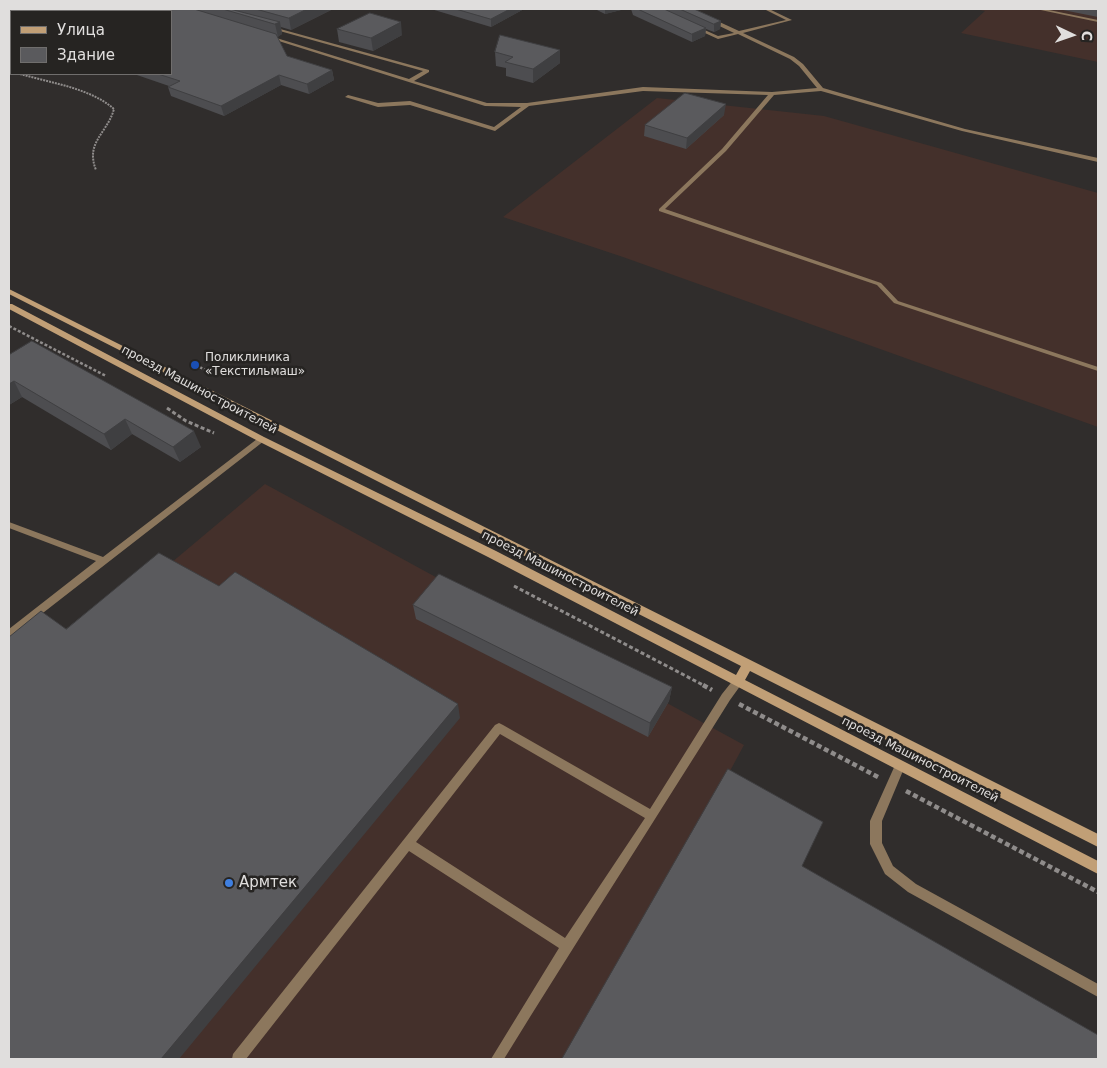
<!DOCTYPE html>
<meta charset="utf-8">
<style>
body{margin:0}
#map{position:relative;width:1107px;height:1068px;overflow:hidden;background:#302d2c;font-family:"DejaVu Sans",sans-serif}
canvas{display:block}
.frame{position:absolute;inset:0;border:10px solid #e0dedd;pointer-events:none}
.legend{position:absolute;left:10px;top:10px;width:162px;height:65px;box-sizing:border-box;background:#262422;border:1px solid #706e6d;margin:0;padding:6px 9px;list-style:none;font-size:15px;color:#e0dedd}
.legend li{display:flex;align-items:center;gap:10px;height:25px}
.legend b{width:25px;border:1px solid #706e6d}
.north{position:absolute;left:1047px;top:10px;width:50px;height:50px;-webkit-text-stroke:4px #262422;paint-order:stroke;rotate:93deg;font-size:14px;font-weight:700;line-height:20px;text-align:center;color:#e0dedd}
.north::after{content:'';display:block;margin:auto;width:18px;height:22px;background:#e0dedd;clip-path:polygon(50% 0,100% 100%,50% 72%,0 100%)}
</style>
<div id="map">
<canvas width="1107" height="1068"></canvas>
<div class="frame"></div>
<ul class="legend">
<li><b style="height:6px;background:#c19f76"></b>Улица</li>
<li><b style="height:14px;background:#5a5a5d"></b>Здание</li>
</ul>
<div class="north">С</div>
</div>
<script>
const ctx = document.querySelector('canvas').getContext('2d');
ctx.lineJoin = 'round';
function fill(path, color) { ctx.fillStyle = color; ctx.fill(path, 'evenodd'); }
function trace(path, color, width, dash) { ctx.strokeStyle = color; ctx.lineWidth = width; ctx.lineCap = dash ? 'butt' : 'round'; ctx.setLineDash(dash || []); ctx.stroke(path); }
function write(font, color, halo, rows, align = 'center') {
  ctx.font = font + ' "DejaVu Sans",sans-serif'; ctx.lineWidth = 5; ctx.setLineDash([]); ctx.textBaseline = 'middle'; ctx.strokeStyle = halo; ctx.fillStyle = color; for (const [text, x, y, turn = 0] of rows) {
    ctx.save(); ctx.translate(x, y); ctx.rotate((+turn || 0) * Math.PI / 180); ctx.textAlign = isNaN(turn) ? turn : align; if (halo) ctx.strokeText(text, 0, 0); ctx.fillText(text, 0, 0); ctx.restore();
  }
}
fill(new Path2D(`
 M975 9H1098V62L961 33 985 11Z
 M657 98 824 116 1098 193V427L623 257 503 217Z
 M265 484 744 745 724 782 796 877 1098 1059H9V699Z`), '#44302b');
trace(new Path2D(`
 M9 70 11 71
 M20 74C51 83 90 88 114 109 107 134 85 142 96 170`), '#8f8c8b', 2, [2, 1]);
trace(new Path2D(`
 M9 326 106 376
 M195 365 210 372`), '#8f8c8b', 2.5, [3, 2]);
trace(new Path2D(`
 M167 408 186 421 214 433
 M514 586 705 686`), '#8f8c8b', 3, [4, 2.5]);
trace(new Path2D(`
 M703 685 712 690
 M739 704 878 777
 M906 791 1098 892`), '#8f8c8b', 4.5, [5, 3]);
fill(new Path2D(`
 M764 9H769L792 20 743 33 794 57 803 64 823 88 965 129 1098 158V162L962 131 821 91 774 95 726 151 665 209 881 283 898 301 1098 367V371L894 303 877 285 659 211V209L722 149 768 95 643 91 529 106 495 131 410 105 378 107 345 97 348 95 378 103 410 101 494 127 521 107 485 106 266 37 270 36 409 79 423 71 269 28 273 27 429 70V72L414 81 487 103H527L643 87 772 92 817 88 799 66 790 59 738 34 718 39 694 28 698 27 718 36 734 33 709 21V19H713L739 31 786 20Z
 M1036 9H1044L1098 20V22Z
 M261 436 265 439 264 441 12 637 9 638V629L96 561 9 528V522L103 557Z
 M738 678 742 679 743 682 730 700C655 820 578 939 504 1059H491L559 948 409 851 246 1059H232L233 1054 495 725 499 723 503 725 650 809 722 694 734 679ZM500 734 645 818 565 938 416 842Z
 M900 761 904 763 905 766 882 821V843L893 866 916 884 1098 984V997L908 892 885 874 870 844V821L896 763Z`), '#8c775d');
fill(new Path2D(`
 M9 289 1098 834V847L750 671 745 680 1098 861V874L488 557 258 441 9 309V304H12L264 437 496 551 736 675 741 666 9 294Z`), '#c19f76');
fill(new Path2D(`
 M162 9H230L233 10V9H333L291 30 281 27 282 34 277 37 287 56 332 70 334 80 309 94 281 85 224 116 171 96 168 87 169 86 134 74H171Z
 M431 9H524L491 27Z
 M595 9H625L605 14Z
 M631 9H694L721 21 720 29 714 32 706 29 705 36 692 42 633 15Z
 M1058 9H1098V17Z
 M337 29 402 35 373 51 339 42Z
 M495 52 560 63 533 83 506 76V68L496 66Z
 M724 115 686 149 644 136 645 125Z
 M9 355 201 447 180 462 132 434 111 450 22 397 9 405Z
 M413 605 672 687 669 701 648 737 416 619Z`), '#4d4d50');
fill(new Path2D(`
 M307 9H333L291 30 289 18Z
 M510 9H524L491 27V19Z
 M605 9H625L605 14Z
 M11 16V27L9 28V17Z
 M721 21 720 29 714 32V24Z
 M280 22 282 34 278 37 275 24Z
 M401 22 402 35 373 51 371 38Z
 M706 28 705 36 692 42V34Z
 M560 50V63L533 83V69Z
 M332 70 334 80 309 94 307 84Z
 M279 75 281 85 224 116 221 106Z
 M726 104 724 115 686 149 687 138Z
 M14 381 22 397 9 405V384Z
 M125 419 132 434 111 450 104 434Z
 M194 431 201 447 180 462 173 447Z
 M672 687 669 701 648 737 650 723Z
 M458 704 460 718 179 1059H161Z`), '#3f3f41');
const building = new Path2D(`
 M9 9H147L155 11H34L29 10 25 11H11V16L9 17Z
 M162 9H194L276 34 287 56 332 70 307 84 279 75 221 106 168 87 180 81 158 74H171V11H157Z
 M223 9H230L280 22 275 24Z
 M256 9H307L289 18Z
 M456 9H510L491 19Z
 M638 9H664L706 28 692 34Z
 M680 9H694L721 21 714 24Z
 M370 13 401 22 371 38 337 29Z
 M500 35 560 50 533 69 505 62 513 57 495 52Z
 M685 93 726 104 687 138 645 125Z
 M32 341 194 431 173 447 125 419 104 434 14 381 9 384V355Z
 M159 553 219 586 235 572 458 704 161 1059H9V637L41 611 66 629Z
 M439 574 672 687 650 723 413 605Z
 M728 769 823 822 802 866 1098 1035V1059H562Z`);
fill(building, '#5a5a5d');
trace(building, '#3f3f41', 1);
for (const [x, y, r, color] of [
 [195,365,5,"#1a4fb4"],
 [229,883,5,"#3f7fe0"]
]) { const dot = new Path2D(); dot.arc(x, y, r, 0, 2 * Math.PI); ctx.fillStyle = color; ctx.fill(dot); trace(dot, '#262422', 2); }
write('12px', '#e0dedd', '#262422', [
 ["Поликлиника",205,358],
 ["«Текстильмаш»",205,372]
], 'left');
write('12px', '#e0dedd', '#262422', [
 ["проезд Машиностроителей",199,390,28],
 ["проезд Машиностроителей",560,574,27],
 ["проезд Машиностроителей",920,760,27]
]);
write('15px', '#e0dedd', '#262422', [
 ["Армтек",239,883]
], 'left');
</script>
